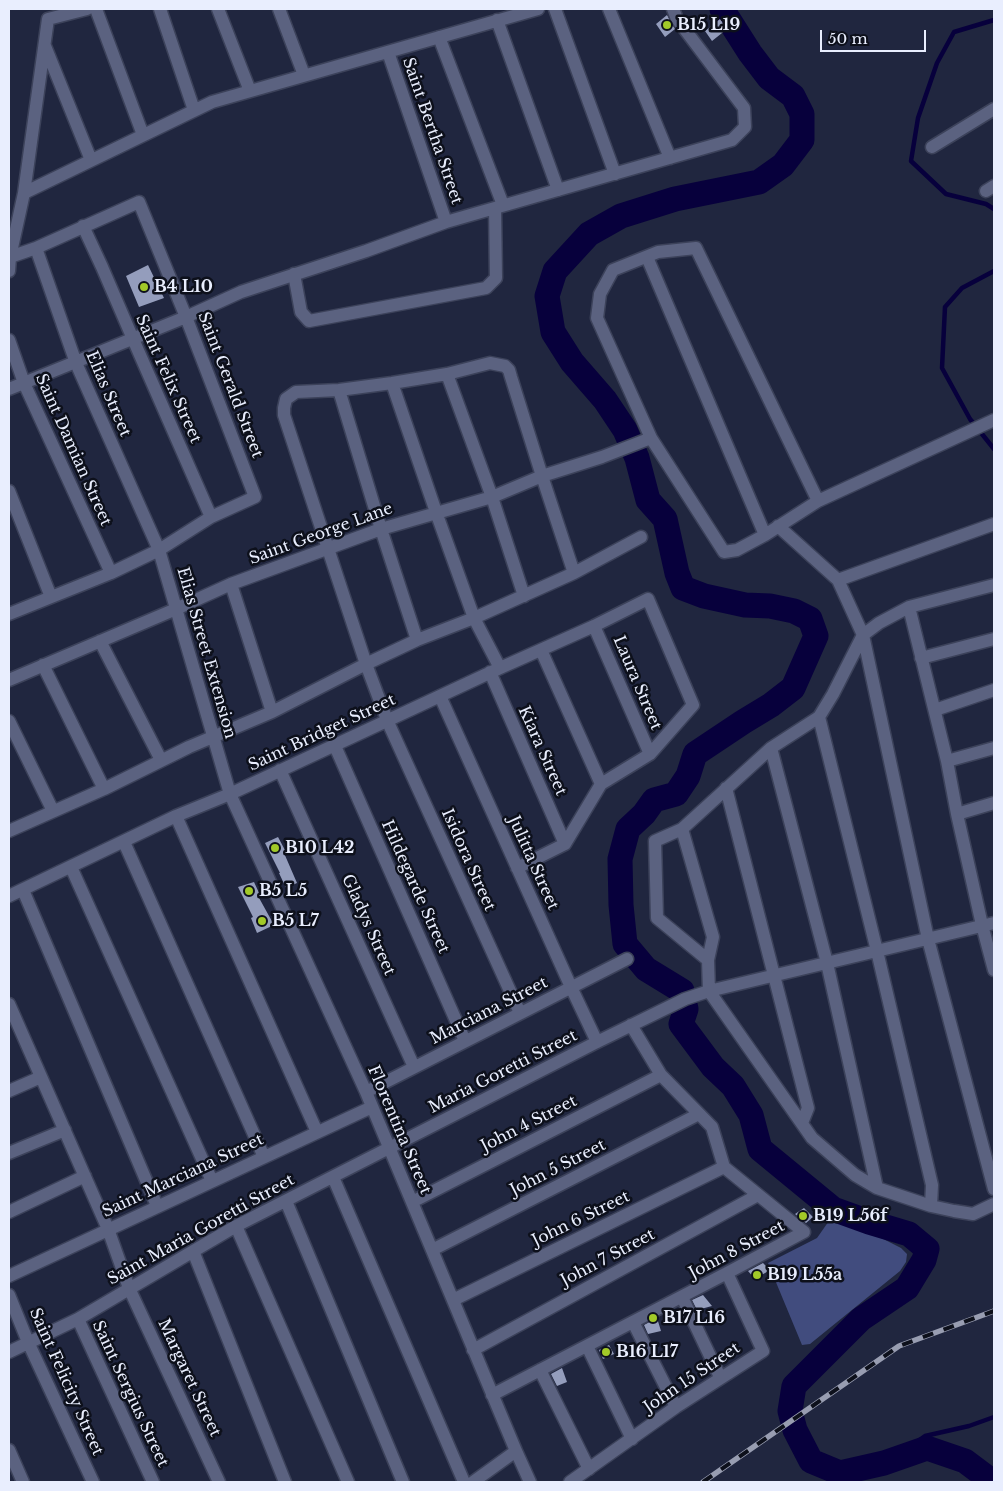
<!DOCTYPE html>
<style>
body{margin:0}
#map{position:relative;width:1003px;height:1491px;overflow:hidden;background:#20263f;font-family:"Libre Baskerville",serif}
canvas{display:block}
.frame{position:absolute;inset:0;border:10px solid #e9eefe;pointer-events:none}
.scale{position:absolute;left:820px;top:30px;width:106px;height:22px;box-sizing:border-box;border:2px solid #e9eefe;border-top:0;padding-left:6px;font-size:15px;line-height:18px;white-space:nowrap;color:#e9eefe;-webkit-text-stroke:4px #0d101b;paint-order:stroke}
</style>
<div id="map">
<canvas width="1003" height="1491"></canvas>
<div class="frame"></div>
<div class="scale">50 m</div>
</div>
<script>
const ctx = document.querySelector('canvas').getContext('2d');
ctx.lineJoin = 'round';
function fill(path, color) { ctx.fillStyle = color; ctx.fill(path, 'evenodd'); }
function trace(path, color, width, dash) { ctx.strokeStyle = color; ctx.lineWidth = width; ctx.lineCap = dash ? 'butt' : 'round'; ctx.setLineDash(dash || []); ctx.stroke(path); }
function write(font, color, halo, rows, align = 'center') {
  ctx.font = font + ' "Libre Baskerville",serif'; ctx.lineWidth = 5; ctx.setLineDash([]); ctx.textBaseline = 'middle'; ctx.strokeStyle = halo; ctx.fillStyle = color; for (const [text, x, y, turn = 0] of rows) {
    ctx.save(); ctx.translate(x, y); ctx.rotate((+turn || 0) * Math.PI / 180); ctx.textAlign = isNaN(turn) ? turn : align; if (halo) ctx.strokeText(text, 0, 0); ctx.fillText(text, 0, 0); ctx.restore();
  }
}
fill(new Path2D(`
 M831 1218 850 1222 901 1248 907 1254 906 1262 900 1271 810 1344 802 1345 768 1263 817 1238Z`), '#414c7e');
trace(new Path2D(`
 M994 20 954 32 937 63 918 118 911 161 946 194 986 204 994 209
 M994 271 962 288 945 307 942 368 970 419 994 449
 M890 1461 925 1436 969 1426 994 1417`), '#07003c', 4.5);
trace(new Path2D(`
 M722 9 750 53 769 78 793 96 802 114V140L783 165 759 182 675 199 621 216 589 234 555 271 547 296 553 332 572 362 605 400 625 430 637 458 648 500 665 519 677 573 683 588 704 596 745 605 770 606 794 611 810 619 816 636 793 688 771 705 743 722 695 754 688 776 676 794 654 800 644 814 628 829 620 859 621 905 625 944 646 969 682 991 686 1009 681 1024 713 1067 733 1086 751 1115 760 1149 833 1209 869 1222 909 1234 927 1249 924 1260 907 1288 861 1319 794 1386 790 1411 795 1430 811 1461 840 1473 884 1463 927 1448 965 1461 989 1479V1482`), '#07003c', 25);
fill(new Path2D(`
 M667 15 675 29 665 37 656 24Z
 M720 19 727 29 712 41 705 31Z
 M148 265 164 298 139 307 126 276Z
 M278 837 286 852 284 853 297 883 286 888 279 873H280L265 843Z
 M254 882 260 895 258 896 274 925 257 933 251 918 253 917 238 887Z
 M804 1208 813 1217 806 1223 795 1214Z
 M763 1263 770 1270 755 1279 748 1271Z
 M703 1295 712 1306 697 1310 692 1300Z
 M657 1318 661 1331 648 1334 644 1325Z
 M609 1345 614 1354 603 1359 599 1350Z
 M562 1368 567 1382 557 1386 551 1374Z`), '#949dbc');
const minor = new Path2D(`
 M96 9 143 135
 M160 9 194 110
 M218 9 250 91
 M279 9 304 75
 M555 9 615 174
 M609 9 670 158
 M497 20 558 190
 M439 37 503 205
 M45 46 91 160
 M388 52 446 222
 M932 147 994 109
 M986 191 994 186
 M24 193 212 102 538 9
 M83 226 102 267 133 339 211 517
 M36 248 76 363 159 550 230 794 366 1092 516 1451 530 1482
 M647 257 765 535
 M9 271 10 257 24 193 48 19 87 9
 M294 274 301 312 309 321 486 288 496 278 495 208
 M9 340 24 383 111 573
 M447 374 492 497 524 596
 M392 383 436 512 474 618 500 668
 M9 389 186 317 241 292 366 251 446 222 732 140 745 127 744 108 677 19 673 9
 M339 390 381 529 417 640
 M9 491 51 597
 M818 501 696 248 658 252 613 270 600 294 597 318 651 438 724 552 737 550 765 535 818 501 994 420
 M778 526 838 580 863 635 928 939 994 1189
 M838 580 994 524
 M231 584 272 712
 M909 607 947 761 957 814 982 925 994 970
 M9 614 111 573 159 550 211 517 255 497 186 317 139 202 36 248 10 257
 M594 626 650 754
 M100 641 161 760
 M541 650 601 784
 M921 658 994 639
 M43 665 104 789
 M490 672 565 844
 M9 680 176 609 231 584 381 529 492 497 542 476 602 457 651 438
 M440 696 571 987 597 1042
 M935 710 994 690
 M819 717 877 951 932 1185 931 1206
 M9 721 53 811
 M335 746 465 1041
 M771 748 827 963 877 1188
 M947 761 994 748
 M280 770 414 1067
 M726 788 808 1108 802 1123
 M957 814 994 803
 M176 816 317 1132
 M682 829 713 937 708 960 709 991 812 1138 855 1175 877 1188 931 1206 954 1211 973 1214 994 1204
 M9 831 104 789 189 747 272 712 366 664 417 640 474 618 574 573 641 537
 M124 842 264 1157
 M71 867 212 1181
 M23 890 157 1206
 M9 896 176 816 230 794 500 668 594 626 648 599 693 705 650 754 601 784 565 844 517 868
 M708 960 657 918 655 841 682 829 771 748 819 717 833 694 863 635 879 623 909 607 994 585
 M9 1004 108 1229 129 1288 219 1482
 M520 1013 387 720 366 664 284 415V408L286 399 296 392 339 390 392 383 447 374 490 363 505 366 509 370 511 377 542 476 574 573
 M9 1091 41 1077
 M366 1092 627 959
 M9 1153 65 1130
 M333 1177 464 1482
 M286 1201 403 1482
 M412 1202 661 1075
 M9 1212 85 1176
 M236 1226 348 1482
 M432 1250 699 1114
 M193 1251 285 1482
 M9 1276 372 1107
 M9 1295 28 1342 93 1482
 M682 1297 720 1377
 M453 1300 724 1167
 M78 1319 153 1482
 M633 1322 676 1407
 M587 1346 632 1439
 M473 1350 758 1195
 M9 1352 78 1319 236 1226 597 1042 685 999 709 991 994 923
 M540 1370 589 1469
 M492 1395 727 1273 804 1232 724 1167 712 1127 661 1075 631 1025
 M9 1450 23 1482
 M473 1482 516 1451
 M570 1482 676 1407 763 1351 727 1273`);
trace(minor, '#3c425a', 15);
trace(minor, '#5b6280', 12);
const rail = new Path2D(`
 M703 1482 899 1346 994 1311`);
trace(rail, '#989db1', 5.5);
trace(rail, '#0d101b', 4, [11]);
for (const [x, y, r, color] of [
 [667,25,5,"#a2c928"],
 [144,287,5,"#a2c928"],
 [275,848,5,"#a2c928"],
 [249,891,5,"#a2c928"],
 [262,921,5,"#a2c928"],
 [803,1216,5,"#a2c928"],
 [757,1275,5,"#a2c928"],
 [653,1318,5,"#a2c928"],
 [606,1352,5,"#a2c928"]
]) { const dot = new Path2D(); dot.arc(x, y, r, 0, 2 * Math.PI); ctx.fillStyle = color; ctx.fill(dot); trace(dot, '#0d101b', 2); }
write('bold 16px', '#e9eefe', '#0d101b', [
 ["B15 L19",677,25],
 ["B4 L10",154,287],
 ["B10 L42",285,848],
 ["B5 L5",259,891],
 ["B5 L7",272,921],
 ["B19 L56f",813,1216],
 ["B19 L55a",767,1275],
 ["B17 L16",663,1318],
 ["B16 L17",616,1352]
], 'left');
write('16px', '#e9eefe', '#0d101b', [
 ["Saint Bertha Street",432,131,71],
 ["Saint Felix Street",168,379,66],
 ["Saint Gerald Street",230,385,69],
 ["Elias Street",108,394,67],
 ["Saint Damian Street",73,450,66],
 ["Saint George Lane",321,534,-20],
 ["Elias Street Extension",206,653,74],
 ["Laura Street",637,683,67],
 ["Saint Bridget Street",322,733,-25],
 ["Kiara Street",542,751,66],
 ["Isidora Street",468,860,66],
 ["Julitta Street",533,863,66],
 ["Hildegarde Street",415,887,66],
 ["Gladys Street",368,925,66],
 ["Marciana Street",489,1011,-27],
 ["Maria Goretti Street",503,1072,-27],
 ["John 4 Street",529,1124,-27],
 ["Florentina Street",399,1130,67],
 ["John 5 Street",558,1168,-27],
 ["Saint Marciana Street",183,1176,-25],
 ["John 6 Street",581,1219,-26],
 ["Saint Maria Goretti Street",201,1230,-29],
 ["John 8 Street",737,1250,-28],
 ["John 7 Street",608,1258,-28],
 ["Margaret Street",189,1378,65],
 ["John 15 Street",692,1378,-34],
 ["Saint Felicity Street",66,1382,66],
 ["Saint Sergius Street",130,1394,65]
]);
</script>
